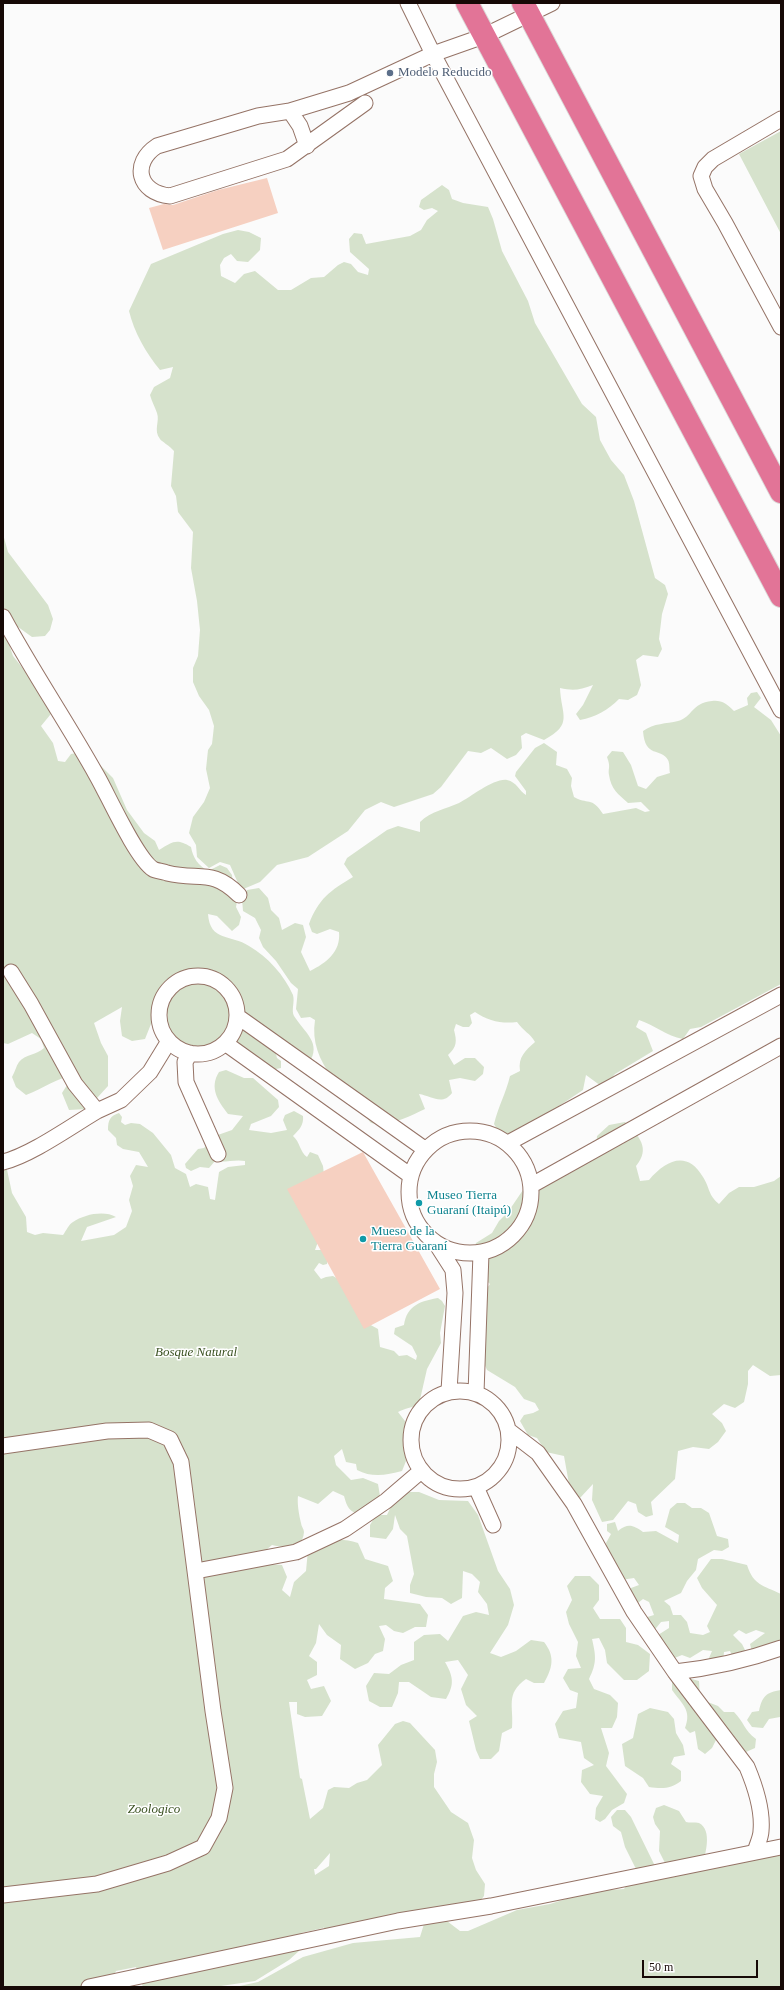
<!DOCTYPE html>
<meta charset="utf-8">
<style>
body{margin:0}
#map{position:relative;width:784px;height:1990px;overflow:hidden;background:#fbfbfb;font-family:Georgia,serif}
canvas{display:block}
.frame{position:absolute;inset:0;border:4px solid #160906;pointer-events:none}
.scale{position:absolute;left:642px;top:1960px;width:116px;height:18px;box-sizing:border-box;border:2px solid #160906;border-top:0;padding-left:5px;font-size:12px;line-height:14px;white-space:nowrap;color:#160906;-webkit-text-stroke:3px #fff;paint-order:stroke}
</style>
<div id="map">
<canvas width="784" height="1990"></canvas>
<div class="frame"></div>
<div class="scale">50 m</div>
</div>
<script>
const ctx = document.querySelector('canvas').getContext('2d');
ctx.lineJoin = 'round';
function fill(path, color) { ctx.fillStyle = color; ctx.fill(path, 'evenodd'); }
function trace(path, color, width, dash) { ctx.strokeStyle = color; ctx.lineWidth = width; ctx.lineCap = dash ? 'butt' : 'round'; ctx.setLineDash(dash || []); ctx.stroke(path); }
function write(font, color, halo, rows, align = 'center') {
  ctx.font = font + ' Georgia,serif'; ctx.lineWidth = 3; ctx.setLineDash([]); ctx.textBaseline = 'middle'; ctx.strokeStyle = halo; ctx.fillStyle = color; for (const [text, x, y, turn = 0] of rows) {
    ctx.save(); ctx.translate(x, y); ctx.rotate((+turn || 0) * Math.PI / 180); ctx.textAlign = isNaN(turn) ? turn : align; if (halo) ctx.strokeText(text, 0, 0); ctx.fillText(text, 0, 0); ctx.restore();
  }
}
fill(new Path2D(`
 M781 131V234L739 154Z
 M442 185 449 190 452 199 463 203 488 207 493 219 502 251 528 301 535 323 582 404 596 417 600 440 611 460 624 475 634 501 655 578 665 585 668 594 662 614 659 639 662 649 658 657 643 655 636 660 641 685 637 695 628 700 619 699C608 710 596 717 580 720L576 714 583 705 593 685C580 690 573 691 560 688 561 715 574 724 544 740L526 733 521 736 522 748 516 755 507 759 491 748 481 753 468 751 441 787 433 794 394 807 381 802 365 810 348 831 308 857 277 865 260 882 241 890 230 865 220 862 209 868 197 857 196 845 189 833 193 817 204 802 210 788 206 769 208 750 212 744 214 726 209 710 199 696 193 682V668L198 656 200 630 197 601 191 568 193 532 178 512 176 496 171 486 174 451C170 446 161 441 160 439 153 430 160 422 157 413 155 407 152 402 150 395L154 387 170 378 173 367 160 370C146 353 134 332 129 311L151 264 223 234 238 230 249 232 261 238 260 250 248 262 237 261 231 254 224 258 220 265 221 276 235 283 244 274 255 271 278 290H291L311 278 324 277 338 265 344 262 351 264 358 272 368 275 369 269 350 252 349 239 354 233 362 234 366 244 410 236 421 230 427 220 438 211 432 208 424 210 419 207 421 200Z
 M3 534 8 552 48 605 53 619 50 630 45 636 32 637 7 619 3 612Z
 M3 635 8 641 13 656 25 671H32C57 695 69 706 79 740L55 709 41 726 53 743 58 761 65 762 71 754 82 752 98 763 113 778 127 810 144 833 155 841 159 850C173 842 176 838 191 847 193 858 198 865 208 871L220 865 227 868 232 875 233 885 238 896 236 907 241 917 239 925 232 931 217 916 208 914C210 942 231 934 249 946 268 957 284 975 293 995 295 1002 291 1010 294 1016 305 1033 322 1043 309 1063L275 1050 277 1058 281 1061V1068L271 1070 228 1039 214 1050 181 1054 172 1051 165 1040 168 1022 167 1011 153 1019 145 1039 132 1041 122 1036 120 1021 122 1007 94 1023 101 1043 108 1056V1086L87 1109 69 1110 62 1093 69 1082 79 1077C60 1074 44 1089 26 1095L16 1087 12 1077C15 1072 16 1066 19 1062 25 1054 37 1055 44 1048L41 1039 32 1033 8 1044 3 1043Z
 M757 692 761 698 754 707 771 720 781 736V984L701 1027 690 1029 683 1039C666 1036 655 1025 639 1020L636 1027 646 1033 653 1051 615 1074 609 1081 601 1086 586 1075 583 1090 538 1120 525 1125 512 1135C503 1135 498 1132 494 1124 498 1107 506 1093 510 1076L520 1071C518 1057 525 1051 535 1042 530 1033 524 1032 517 1022 502 1024 488 1021 475 1012L470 1015 472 1023 469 1027H463L456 1024 454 1030C457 1041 457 1047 448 1055L454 1065 465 1058H475L484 1067 483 1074 475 1081 460 1078 449 1080 452 1093C442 1106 432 1096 419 1094L425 1109C408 1117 389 1127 371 1123 347 1092 308 1064 315 1020L310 1017 301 1018 296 1009 298 989 291 983 276 961 263 947 259 938 261 930 255 918 243 911 242 899 247 890 259 888 268 898 271 910 279 918 282 930 295 923 303 925 306 937 301 952 310 971C326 963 341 952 339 932L330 929 317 934 312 932 309 924C319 898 330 891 353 877L344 864 347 858 387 830 398 826 420 832V822C431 811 446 809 459 803 471 797 494 778 507 780 517 782 519 791 526 795V791L515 776 516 772 535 748 544 743 557 752 556 765 567 769 572 778 571 786 574 797C587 805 592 796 603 814L636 808 645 812 650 811 641 802 628 803C618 794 611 789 609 775 608 767 611 768 607 757L612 751 623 752 631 765 638 786 646 789 657 777 670 773C669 769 670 764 668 760 661 747 645 759 643 731 654 723 666 724 678 721 693 717 691 703 712 701 722 700 727 704 734 711L748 705 747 698 751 693Z
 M226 1070 244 1078H253L278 1100 279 1107 271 1116 251 1124 249 1130 271 1133 287 1130 283 1120 285 1115 294 1111 303 1116C304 1125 299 1130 293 1136 300 1142 300 1152 307 1157L310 1152 318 1155 323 1166 324 1175 319 1239 315 1250H323L328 1258 327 1264 323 1265 319 1263 314 1270 321 1279 326 1277 333 1276 349 1285 367 1323 378 1329 380 1347 394 1351 399 1356 407 1355 416 1360 417 1356 412 1346 394 1334 395 1328 404 1325C407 1305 421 1301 438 1298L442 1301 445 1306 440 1333 441 1343 427 1369 419 1404C412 1408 405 1408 398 1412L408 1425 405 1444 406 1461 402 1471C387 1475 372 1478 357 1470L356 1464 346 1462 342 1449 334 1456 336 1465 351 1480 363 1478 378 1484 380 1496 361 1515C349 1512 347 1507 344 1496L333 1491 318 1504 298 1496C297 1503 299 1515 301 1523 301 1526 304 1529 304 1532 303 1550 284 1548 272 1545L266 1550 268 1564 282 1565 287 1577 282 1590 290 1597 294 1582 306 1571 308 1550C328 1541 336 1536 358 1543L365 1559 388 1566 393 1581 385 1588 384 1599 420 1604 428 1615 426 1627H415L403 1633 394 1631 386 1625 379 1626 385 1639 383 1651 375 1654 368 1663 355 1669 340 1659 341 1645 327 1635 319 1624 316 1643 309 1656 317 1662V1675L307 1680 311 1689 324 1686 331 1701 322 1716 305 1717 297 1714V1702H289L300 1778 302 1779 310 1819 323 1808 328 1790 334 1787 349 1788 357 1783 367 1780 382 1765 378 1745 395 1724 403 1721 410 1723 435 1750 437 1762 434 1774V1787L451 1812 468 1823 474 1840 472 1858 476 1870 485 1884 484 1896 470 1914 327 1932 323 1927V1928L301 1933 303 1939 299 1951 289 1960 255 1981 214 1987H143L136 1967 116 1971 113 1977 112 1987H3V1151L12 1193 26 1217 27 1232 35 1235 43 1233 63 1235C66 1231 69 1224 73 1222 84 1214 105 1210 116 1217L87 1227 81 1241 114 1235 126 1227 132 1211 129 1200 133 1186 130 1176 136 1165 148 1167 139 1152 123 1149 117 1145 116 1138 108 1130C108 1120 110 1116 119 1113L122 1117 121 1122 125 1125 131 1123 140 1124 153 1133 171 1155 175 1168 186 1174 190 1187 196 1184 208 1187 210 1199 215 1200 219 1172 228 1167 245 1165V1161C235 1159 225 1163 215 1161L209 1168 200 1167 191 1171 186 1168 185 1164 198 1149 204 1148 215 1136 232 1130 243 1116 228 1114C218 1101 209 1088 219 1072ZM330 1853 329 1866 315 1875 314 1869H316Z
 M625 1122C639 1136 651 1148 636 1166L640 1181 649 1180C666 1160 687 1150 703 1177 710 1188 708 1195 719 1204L729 1193 739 1187H754L774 1181 781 1176V1375L770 1376 753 1365 748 1371V1384L744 1402 735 1408 724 1404 712 1414 722 1423 726 1431 718 1442 709 1449 693 1447 678 1451 675 1479 651 1502 653 1515 646 1517 638 1512 636 1504 628 1501 613 1520 602 1522 592 1500 593 1484 580 1498 569 1484 564 1456 546 1452 537 1438 528 1435 520 1421 524 1415 533 1413 539 1410 535 1403 524 1399 515 1387 487 1370 483 1361 482 1295 490 1284C473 1269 469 1265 476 1243L492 1233 499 1221 508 1212 525 1187 539 1172 589 1156 596 1146 597 1136 609 1125Z
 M406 1492H419L439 1500 468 1501 478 1515 498 1571 510 1589 514 1605 508 1625 490 1653 501 1657 516 1651 531 1640 544 1642C555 1656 553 1667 544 1683H534L526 1679C505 1694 514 1706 512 1728L502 1733 499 1751 491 1759H480L476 1750 469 1721 477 1716 466 1705 461 1689 468 1675 458 1660 445 1662C453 1676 455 1684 446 1699L431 1697 409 1682H399L398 1693 392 1707H380L369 1701 366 1686 374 1673 389 1674 401 1665 414 1660V1642L424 1635 440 1634 448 1641 463 1616 476 1612 489 1615 487 1604 478 1592 480 1582 472 1574 463 1571 462 1598 451 1604 442 1598 426 1597 410 1593V1585L414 1574 407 1536 400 1529 395 1515 393 1529 386 1539 370 1537V1525L376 1515H387L392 1504Z
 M677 1503H685L692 1508H701L709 1513 717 1536 728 1539 729 1547 722 1551 714 1550 698 1559 696 1570 687 1581 681 1593 664 1601 670 1606 673 1615H681L687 1622 690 1633 703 1635 710 1632 707 1626 717 1605 702 1588 697 1578 711 1559H722L747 1565C754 1586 763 1585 781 1594V1658L777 1654 752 1652 750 1644 765 1633 756 1630 746 1634 739 1630 733 1635 742 1644 746 1652 733 1658 730 1651 724 1652 723 1662 714 1663 709 1658 712 1651 703 1650 690 1658 682 1655 672 1659 658 1635 669 1628V1621L661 1622 653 1632 644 1618 654 1615 649 1602 643 1599 638 1603 631 1598V1588L639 1585 634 1578 621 1580 608 1553 606 1543 611 1534 607 1531V1524L615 1522 618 1531C628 1523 633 1525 643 1532L656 1531 678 1543 679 1535 665 1527 670 1509Z
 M575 1576H590L599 1585V1600L593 1608 600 1619H620L626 1628V1642L638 1645 650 1654 649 1671 637 1680H624L607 1663 605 1650 599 1638 592 1639C596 1656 597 1663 589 1679L594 1689 610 1695 618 1703 617 1717 612 1728H601L609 1753 606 1766 627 1794 624 1803 612 1810 605 1819 600 1822 595 1819 596 1808 603 1796 590 1794 581 1782 582 1770 594 1765 584 1758 581 1742 559 1738 555 1724 563 1711 576 1708 578 1693 570 1690 563 1678 568 1669 581 1668 576 1656 578 1642 569 1624 566 1612 572 1600 567 1586Z
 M688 1678 699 1681 700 1699 718 1706 724 1712H734C744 1722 744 1730 756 1739L755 1748 746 1752H737L718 1736 712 1748 705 1754 698 1749 695 1731 690 1733 685 1728C692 1710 682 1704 672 1690V1679Z
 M781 1690 780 1717 769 1719 763 1728 752 1727 747 1720 752 1712 759 1711C762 1697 766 1692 781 1690Z
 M650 1708 668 1712 674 1719 676 1733 683 1745 685 1755 674 1757 671 1764 681 1771V1781C671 1789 662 1789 649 1787L643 1778 625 1766 622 1744 633 1738 638 1714Z
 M664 1805 679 1811 686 1822C689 1823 695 1822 699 1823 713 1830 705 1856 702 1866L710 1868 729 1866 739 1859 781 1846V1987H235L258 1982 303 1957 353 1943 420 1937 424 1924 443 1918 460 1931H468L517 1910 550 1904 591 1891 624 1889 630 1879 640 1874 635 1867 625 1847 621 1832 613 1826 611 1817 617 1810H625L631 1817 654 1864 662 1870 667 1867 659 1851 660 1831 655 1824 653 1817 656 1808Z`), '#d6e2cc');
fill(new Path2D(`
 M267 178 278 213 163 250 149 208 164 204 173 205 218 190Z
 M363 1152 440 1289 364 1329 287 1189Z`), '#f6d0c1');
const minor = new Path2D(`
 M408 3 433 54 781 710
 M365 103 287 159 170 196C138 193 131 163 157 146L258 116 290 111 349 93 433 54 484 36 552 3
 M290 111 300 126 307 146
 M781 119 713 159 705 167 701 176 705 189 725 223 781 327
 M3 617C32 671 67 722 97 776 108 795 136 858 153 869 156 871 163 871 167 873 199 881 212 868 239 895
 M11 972 31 1004 75 1084 97 1111 121 1100 150 1072 169 1041
 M159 1015a39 39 0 1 1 78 0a39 39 0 1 1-78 0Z
 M237 1016 426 1150
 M225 1043 411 1176
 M190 1053 185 1062 186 1082 218 1154
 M409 1192a61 61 0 1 1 122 0a61 61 0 1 1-122 0Z
 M508 1143 781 995
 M3 1162C31 1155 70 1127 97 1111
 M532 1185 781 1046
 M437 1245 453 1270 455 1293 449 1391
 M411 1440a49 49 0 1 1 98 0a49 49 0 1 1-98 0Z
 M476 1393 481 1253
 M508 1430 538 1453 574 1504 634 1612 675 1672 747 1767C755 1786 763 1810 761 1831 761 1837 757 1845 755 1852
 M3 1446 107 1431 149 1430 170 1439 181 1462 213 1711 225 1788 219 1818 203 1847 168 1863 97 1884 3 1895
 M476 1487 493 1525
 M196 1571 296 1552 345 1529 386 1501 421 1471
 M675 1672C711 1668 747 1660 781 1648
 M89 1987 398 1921 491 1906 781 1847`);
const highway = new Path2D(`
 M467 3 781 596
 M523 3 781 492`);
trace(minor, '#957366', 17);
trace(highway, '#dad8d7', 24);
trace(minor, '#fff', 15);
trace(highway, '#e27497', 22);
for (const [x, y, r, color] of [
 [390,73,4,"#5c6f8a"],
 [419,1203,4,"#0f9aa8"],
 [363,1239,4,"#0f9aa8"]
]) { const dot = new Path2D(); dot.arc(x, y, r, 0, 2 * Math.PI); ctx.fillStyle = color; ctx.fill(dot); trace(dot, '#fff', 1.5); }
write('13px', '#4e5e75', '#fff', [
 ["Modelo Reducido",398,73]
], 'left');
write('13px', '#0d838f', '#fff', [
 ["Museo Tierra",427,1196],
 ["Guaraní (Itaipú)",427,1211],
 ["Mueso de la",371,1232],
 ["Tierra Guaraní",371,1247]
], 'left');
write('italic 13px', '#3b5222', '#fff', [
 ["Bosque Natural",196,1353],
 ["Zoologico",154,1810]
]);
</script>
